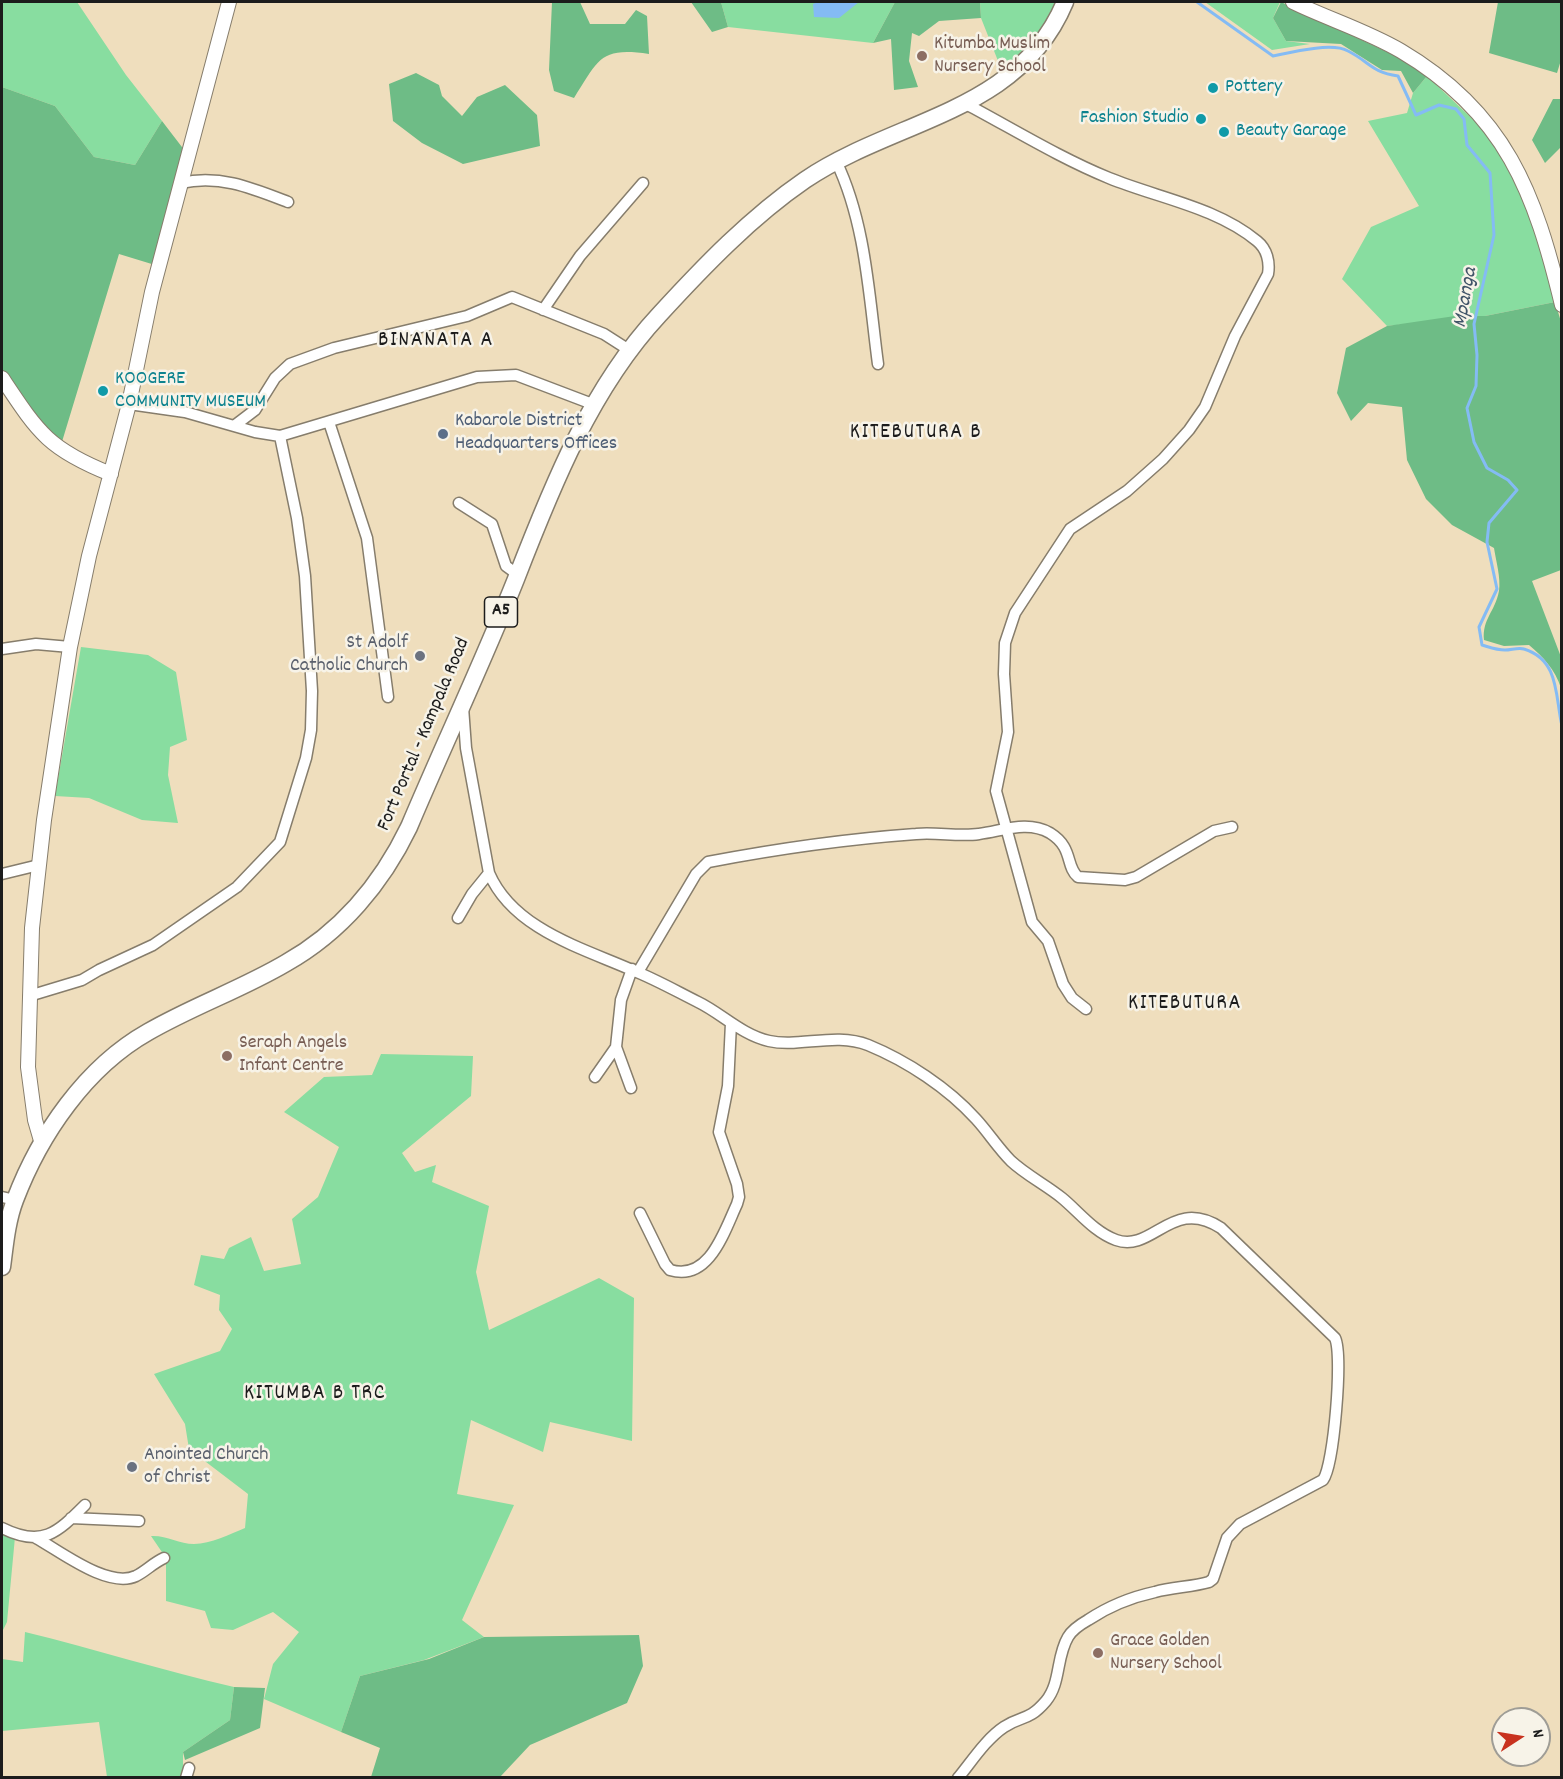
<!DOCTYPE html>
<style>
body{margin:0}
#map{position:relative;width:1563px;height:1779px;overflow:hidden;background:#efdebd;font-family:Dekko,sans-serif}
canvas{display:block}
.frame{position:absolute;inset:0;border:3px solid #1c1c1c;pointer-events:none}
.north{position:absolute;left:1491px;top:1707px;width:60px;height:60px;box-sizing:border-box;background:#f7f3e8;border:2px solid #9f9d96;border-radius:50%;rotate:78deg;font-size:16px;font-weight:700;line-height:24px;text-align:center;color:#1c1c1c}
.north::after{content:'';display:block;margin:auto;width:21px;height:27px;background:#c8321e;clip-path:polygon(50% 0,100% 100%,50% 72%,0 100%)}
</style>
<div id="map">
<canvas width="1563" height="1779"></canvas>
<div class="frame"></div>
<div class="north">N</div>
</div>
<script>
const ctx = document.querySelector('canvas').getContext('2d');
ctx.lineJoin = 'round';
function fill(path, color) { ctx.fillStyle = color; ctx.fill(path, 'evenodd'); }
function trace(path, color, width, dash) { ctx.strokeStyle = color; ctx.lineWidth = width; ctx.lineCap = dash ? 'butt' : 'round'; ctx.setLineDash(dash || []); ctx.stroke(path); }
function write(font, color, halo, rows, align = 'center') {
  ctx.font = font + ' Dekko,sans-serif'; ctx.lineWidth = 5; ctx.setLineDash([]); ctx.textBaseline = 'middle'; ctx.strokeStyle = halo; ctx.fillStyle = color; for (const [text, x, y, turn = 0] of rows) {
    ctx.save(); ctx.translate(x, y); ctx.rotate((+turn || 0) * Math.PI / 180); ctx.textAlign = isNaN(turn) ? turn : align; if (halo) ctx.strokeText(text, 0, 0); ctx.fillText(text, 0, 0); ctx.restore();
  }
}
fill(new Path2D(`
 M2 2H77L126 75 162 121 135 165 94 157 55 106 2 87Z
 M721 2H895L873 43 728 27Z
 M980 2H1057L1042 31 1002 71 981 18Z
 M1205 2H1280L1273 18 1286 41 1310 44 1272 50Z
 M1427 76 1499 144 1544 247 1555 302 1485 316 1387 326 1342 279 1371 227 1419 206 1368 121 1407 113 1413 93Z
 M81 647 148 655 176 672 187 740 170 747 168 775 178 823 142 820 89 798 55 796Z
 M381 1054 473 1056 471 1096 402 1153 415 1172 436 1165 432 1182 489 1206 476 1272 489 1330 599 1278 634 1298 632 1441 550 1422 543 1452 471 1420 457 1494 514 1505 462 1620 484 1637 424 1660 360 1676 341 1732 264 1699 273 1664 299 1632 273 1612 233 1630 211 1628 205 1611 166 1601V1558L151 1536C166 1535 179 1544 194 1544 211 1544 230 1534 245 1528L248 1494 189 1449 185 1424 154 1374 220 1351 232 1329 219 1310 220 1295 194 1285 201 1255 224 1259 229 1248 251 1237 264 1271 301 1264 292 1219 318 1197 339 1147 284 1112 324 1077 372 1075Z
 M2 1529 15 1537 7 1622 2 1632Z
 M25 1632C95 1649 164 1671 234 1687L230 1720 183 1752V1777H107L99 1722 2 1731V1659L23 1662Z`), '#88dda0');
fill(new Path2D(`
 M552 2H580L590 24H625L636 10 647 16 649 54C600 47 599 59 574 98L554 91 549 70Z
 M691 2H721L728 27 712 32Z
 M895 2H980L981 18 939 21 919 36 912 33 909 61 918 87 894 90 891 39 873 43Z
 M1281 2 1415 65 1427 76 1413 93 1401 71 1382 70 1341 44 1286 41 1273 18Z
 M1498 2H1561V60L1557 73 1489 53Z
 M416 73 439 85 442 96 462 116 477 97 505 85 537 115 540 146 463 164 422 143 393 121 389 84Z
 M2 87 55 106 94 157 135 165 162 121 185 151 155 265 119 254 61 445 49 440 2 372Z
 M1553 99H1561V147L1545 163 1532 140Z
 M1555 302 1562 325 1561 570 1532 581 1561 657V688C1555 669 1543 657 1529 645L1504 646 1484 640C1482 619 1495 612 1499 591 1501 578 1496 561 1494 548L1452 525 1426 499 1407 460 1402 407 1368 403 1351 421 1337 393 1346 348 1387 326 1455 316H1485Z
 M639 1635 643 1666 627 1703 530 1745 500 1777H371L380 1748 341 1732 360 1676 429 1659 484 1637Z
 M234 1687 265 1688 260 1728 185 1760 183 1752 230 1720Z`), '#6ebc86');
fill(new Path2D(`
 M818 2H859L839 18 814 17 813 4Z`), '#84bbf4');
trace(new Path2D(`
 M1197 2 1273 56C1292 52 1332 42 1348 51 1370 62 1371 72 1398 76L1416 115 1439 105 1456 109 1464 119 1467 145 1490 173 1494 235 1474 324 1477 355 1476 386 1467 408 1474 442 1487 468 1508 480 1517 490 1489 523 1487 542 1497 589 1479 627 1482 645C1489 647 1497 650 1505 650 1511 650 1519 647 1524 649 1560 660 1555 697 1562 726`), '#84bbf4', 3);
const minor = new Path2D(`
 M966 104C1013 129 1060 158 1109 178 1158 198 1216 207 1257 241 1267 249 1270 262 1268 274L1235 336 1205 407 1189 430 1163 459 1127 491 1070 529 1015 613 1005 643 1004 674 1008 732 996 791 1032 922 1048 941 1063 984 1072 998 1086 1009
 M836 161C866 223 869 297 878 364
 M181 183C219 174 252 188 288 202
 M543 310 580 256 643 183
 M129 404 185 412 255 432 280 436 477 377 516 375 595 405
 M329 422 367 538 388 697
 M234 426 255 410 275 378 290 364 334 348 467 316 512 297 604 334 629 350
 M459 503 492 524 506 566 517 574
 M2 649 36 644 70 647
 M463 707 466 748 489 873C513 929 582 948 632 970 655 979 676 991 698 1002 721 1013 742 1035 769 1041 799 1048 835 1032 868 1045 907 1061 948 1088 976 1119 988 1132 998 1148 1011 1161 1026 1175 1046 1185 1062 1198 1079 1212 1094 1232 1116 1240 1153 1253 1172 1196 1221 1228L1335 1338C1343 1355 1334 1465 1323 1480L1240 1524 1227 1538 1213 1579 1209 1582C1192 1587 1173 1587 1155 1592 1132 1597 1109 1606 1088 1620 1081 1624 1072 1630 1068 1637 1056 1657 1061 1683 1046 1701 1028 1722 1022 1715 1004 1727 986 1739 972 1761 958 1778
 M2 874 39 865
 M458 918 472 894 489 873
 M638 972 696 874 708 862C776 849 847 839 916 834 937 832 959 837 979 834 1003 831 1027 820 1050 833 1074 848 1065 866 1078 877L1125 880 1136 877 1214 831 1232 827
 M29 996 82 980 99 970 153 945 237 887 280 842 306 758 311 730 312 691 305 576 297 518 280 436
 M595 1077 616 1047
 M631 1088 616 1047 621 1000 632 969
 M2 1197 15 1200
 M640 1213 665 1264 670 1270C709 1282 724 1232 737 1204L739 1197 737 1184 719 1132 728 1086 731 1023
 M71 1518 139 1521
 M2 1528C42 1548 57 1533 85 1505
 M36 1538C60 1551 108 1589 136 1576 146 1571 153 1563 164 1558
 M186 1778 189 1768`);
const tertiary = new Path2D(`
 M1293 2C1328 19 1367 31 1401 51 1506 113 1535 193 1562 305
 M2 378C38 432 48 449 111 474
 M42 1144 35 1120 28 1067 32 928 44 820 70 647 89 556 129 404 152 292 229 2`);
const trunk = new Path2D(`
 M2 1267C5 1244 7 1221 15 1200 40 1134 86 1067 148 1032 193 1006 242 989 286 963 341 932 382 883 409 827 444 744 483 662 516 579 552 486 591 388 659 315 703 267 751 217 805 180 895 119 1019 113 1065 2`);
trace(minor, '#867d6c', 13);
trace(tertiary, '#867d6c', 16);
trace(trunk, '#867d6c', 19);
trace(minor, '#fff', 10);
trace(tertiary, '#fff', 14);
trace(trunk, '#fff', 16);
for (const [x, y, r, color] of [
 [922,56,6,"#8d6e63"],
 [1213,88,6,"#0f9aa8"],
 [1201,119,6,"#0f9aa8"],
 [1224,132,6,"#0f9aa8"],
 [103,391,6,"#0f9aa8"],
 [443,434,6,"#5c6f8a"],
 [420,656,6,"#6b7280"],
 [227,1056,6,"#8d6e63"],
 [132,1467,6,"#6b7280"],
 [1098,1653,6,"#8d6e63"]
]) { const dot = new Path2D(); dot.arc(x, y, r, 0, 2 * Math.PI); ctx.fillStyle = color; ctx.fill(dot); trace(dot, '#f7f3e8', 2); }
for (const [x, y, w] of [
 [501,612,33]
]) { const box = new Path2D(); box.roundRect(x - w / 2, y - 15, w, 30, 4.5); ctx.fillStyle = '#f7f3e8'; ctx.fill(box); trace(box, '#1c1c1c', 1.5); }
write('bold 18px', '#1c1c1c', null, [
 ["A5",501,612]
]);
write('20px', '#785e54', '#f7f3e8', [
 ["Kitumba Muslim",934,45],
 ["Nursery School",934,68],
 ["Seraph Angels",239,1044],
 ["Infant Centre",239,1067],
 ["Grace Golden",1110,1642],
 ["Nursery School",1110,1665]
], 'left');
write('20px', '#0d838f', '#f7f3e8', [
 ["Pottery",1225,88],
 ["Fashion Studio",1189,119,"right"],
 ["Beauty Garage",1236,132],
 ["KOOGERE",115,380],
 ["COMMUNITY MUSEUM",115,403]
], 'left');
write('20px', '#4e5e75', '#f7f3e8', [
 ["Kabarole District",455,422],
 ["Headquarters Offices",455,445]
], 'left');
write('20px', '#5b616d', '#f7f3e8', [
 ["St Adolf",408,644],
 ["Catholic Church",408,667],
 ["Anointed Church",144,1456,"left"],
 ["of Christ",144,1479,"left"]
], 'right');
write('20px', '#1c1c1c', '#f7f3e8', [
 ["Fort Portal - Kampala Road",425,735,-67]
]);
write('italic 21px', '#405468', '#f7f3e8', [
 ["Mpanga",1467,298,-80]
]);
ctx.letterSpacing = '1.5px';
write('22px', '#1c1c1c', '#f7f3e8', [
 ["BINANATA A",436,342],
 ["KITEBUTURA B",916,434],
 ["KITEBUTURA",1185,1005],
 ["KITUMBA B TRC",315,1395]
]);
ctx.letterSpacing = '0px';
</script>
